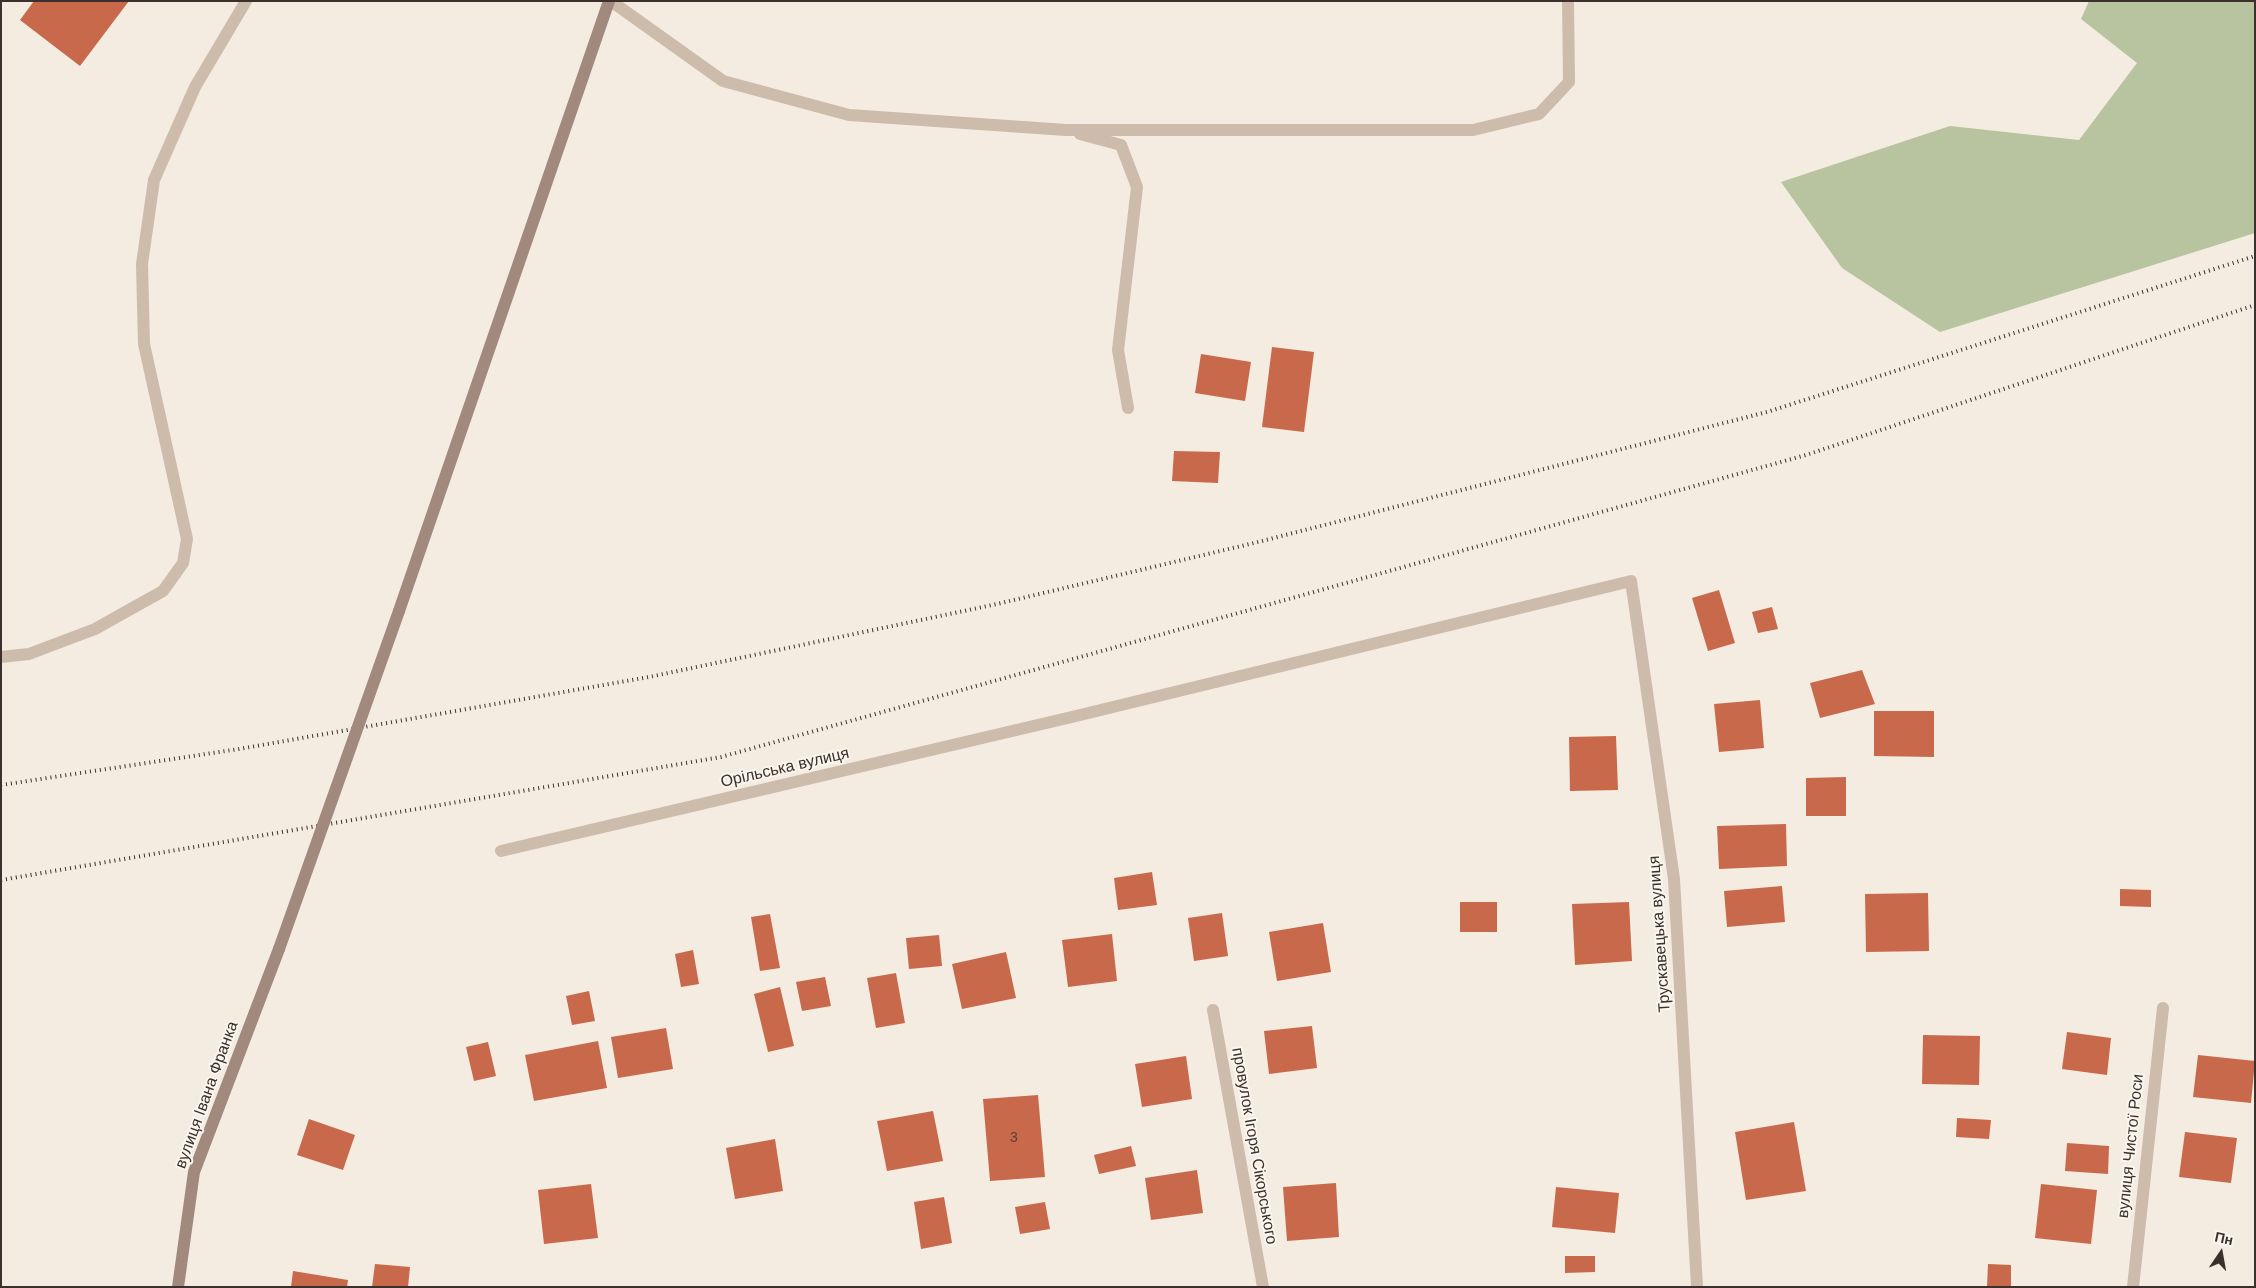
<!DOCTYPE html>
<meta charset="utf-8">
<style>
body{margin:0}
#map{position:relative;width:2256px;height:1288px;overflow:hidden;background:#f4ebe1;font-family:Helvetica,sans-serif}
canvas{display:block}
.frame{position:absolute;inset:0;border:2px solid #3b302b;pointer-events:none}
.north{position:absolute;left:2196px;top:1228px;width:50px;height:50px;-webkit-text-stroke:4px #fbf5ee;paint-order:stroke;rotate:12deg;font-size:14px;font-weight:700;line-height:20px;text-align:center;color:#3b302b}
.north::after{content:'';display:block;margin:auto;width:18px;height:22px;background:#3b302b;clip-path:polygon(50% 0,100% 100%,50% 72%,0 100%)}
</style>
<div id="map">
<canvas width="2256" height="1288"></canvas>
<div class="frame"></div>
<div class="north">Пн</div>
</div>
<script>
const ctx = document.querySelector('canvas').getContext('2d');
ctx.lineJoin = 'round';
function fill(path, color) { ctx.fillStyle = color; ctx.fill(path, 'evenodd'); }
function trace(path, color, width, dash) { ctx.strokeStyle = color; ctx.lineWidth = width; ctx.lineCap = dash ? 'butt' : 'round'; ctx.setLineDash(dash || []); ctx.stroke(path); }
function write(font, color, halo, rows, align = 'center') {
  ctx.font = font + ' Helvetica,sans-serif'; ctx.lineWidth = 4; ctx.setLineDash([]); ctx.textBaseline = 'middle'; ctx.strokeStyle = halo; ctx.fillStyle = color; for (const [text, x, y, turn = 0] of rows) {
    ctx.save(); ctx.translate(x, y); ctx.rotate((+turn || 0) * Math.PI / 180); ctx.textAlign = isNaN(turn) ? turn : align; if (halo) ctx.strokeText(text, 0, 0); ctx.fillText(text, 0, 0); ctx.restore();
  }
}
fill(new Path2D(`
 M2089 1H2255V233L1940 332 1842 268 1781 182 1950 126 2079 140 2137 63 2081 19Z`), '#b8c4a0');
fill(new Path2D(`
 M34 1H129L80 66 20 20Z
 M1272 347 1314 352 1304 432 1262 427Z
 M1201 354 1251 362 1245 401 1195 393Z
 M1174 451 1220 452 1218 483 1172 481Z
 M1719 590 1735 643 1708 651 1692 598Z
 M1772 607 1778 629 1758 633 1752 612Z
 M1862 670 1875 704 1820 718 1810 683Z
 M1760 700 1764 748 1719 752 1714 704Z
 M1874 711H1934V757L1874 756Z
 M1616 736 1618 790 1570 791 1569 737Z
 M1846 777V816H1806V778Z
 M1786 824 1787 866 1719 869 1717 826Z
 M1152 872 1157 905 1118 910 1114 878Z
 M1782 886 1785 922 1727 927 1724 891Z
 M2120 889 2151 890V907L2120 906Z
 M1928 893 1929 951 1866 952 1865 894Z
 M1460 902H1497V932H1460Z
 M1629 902 1632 961 1575 965 1572 904Z
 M1222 913 1228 956 1194 961 1188 918Z
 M770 914 780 968 760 971 751 917Z
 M1323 923 1331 972 1277 981 1269 932Z
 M1112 934 1117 981 1068 987 1062 940Z
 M939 935 942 966 909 969 906 938Z
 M693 950 699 984 681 987 675 954Z
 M1006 952 1016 998 962 1009 952 964Z
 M896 973 905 1023 876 1028 867 978Z
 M825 977 831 1006 802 1011 796 982Z
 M780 987 794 1046 768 1052 754 994Z
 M589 991 595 1021 572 1025 566 996Z
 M1312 1026 1317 1068 1269 1074 1264 1031Z
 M666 1028 673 1069 618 1078 611 1037Z
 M2067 1032 2111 1038 2107 1075 2062 1069Z
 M1923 1035 1980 1036 1979 1085 1922 1084Z
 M598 1041 607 1088 534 1101 525 1055Z
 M488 1042 496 1076 474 1081 466 1047Z
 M2198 1055 2255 1061 2251 1103 2193 1097Z
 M1186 1056 1192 1099 1142 1107 1135 1064Z
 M1038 1095 1045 1177 990 1181 983 1099Z
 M933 1111 943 1161 887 1171 877 1121Z
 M1957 1118 1991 1120 1989 1139 1956 1137Z
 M309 1119 355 1135 343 1170 297 1155Z
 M1794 1122 1806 1191 1746 1200 1735 1132Z
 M2185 1132 2237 1138 2231 1183 2179 1177Z
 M775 1139 783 1191 735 1199 726 1148Z
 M2067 1143 2109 1146 2108 1174 2065 1171Z
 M1131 1146 1136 1166 1099 1174 1094 1155Z
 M1197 1170 1203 1213 1151 1220 1145 1178Z
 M1336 1183 1339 1237 1287 1241 1283 1187Z
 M591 1184 598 1238 544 1244 538 1190Z
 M2041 1184 2097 1190 2091 1244 2035 1238Z
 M1556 1187 1619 1193 1615 1233 1552 1227Z
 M944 1197 952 1243 921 1249 914 1202Z
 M1045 1202 1050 1229 1020 1234 1015 1207Z
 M1565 1256H1595V1272L1565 1273Z
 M375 1264 410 1267 408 1287H372Z
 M1988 1264 2011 1265V1287H1987Z
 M293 1271 348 1280 347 1287H291Z`), '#c8694b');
trace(new Path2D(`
 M611 1 723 81 849 115 1066 130H1473L1539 114 1569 82 1568 1
 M1080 134 1121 145 1137 187 1118 350 1128 408`), '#cdbbac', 12);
trace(new Path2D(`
 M1 657 29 654 95 629 163 591 183 563 187 539 144 344 142 264 154 180 195 87 246 1
 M501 851 1076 716 1631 581 1674 879 1697 1287
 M1213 1010 1263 1287
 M2133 1287 2163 1008`), '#cdbbac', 12);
trace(new Path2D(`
 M399 611 609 1
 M178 1287 194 1172 279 949`), '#a18a7d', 12);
trace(new Path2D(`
 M1 785 239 749 649 677 997 604 1254 543 1767 412 2255 256
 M1 880 721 757 1806 455 2255 305`), '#3b302b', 4, [1, 4]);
trace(new Path2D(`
 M279 949 399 611`), '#a18a7d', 12);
write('14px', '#5e3e33', null, [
 ["3",1014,1138]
]);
write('16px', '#3b302b', '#fbf5ee', [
 ["Орільська вулиця",785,768,-13],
 ["Трускавецька вулиця",1660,934,-94],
 ["вулиця Івана Франка",207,1095,-70],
 ["провулок Ігоря Сікорського",1254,1146,80],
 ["вулиця Чистої Роси",2131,1146,-84]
]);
</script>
